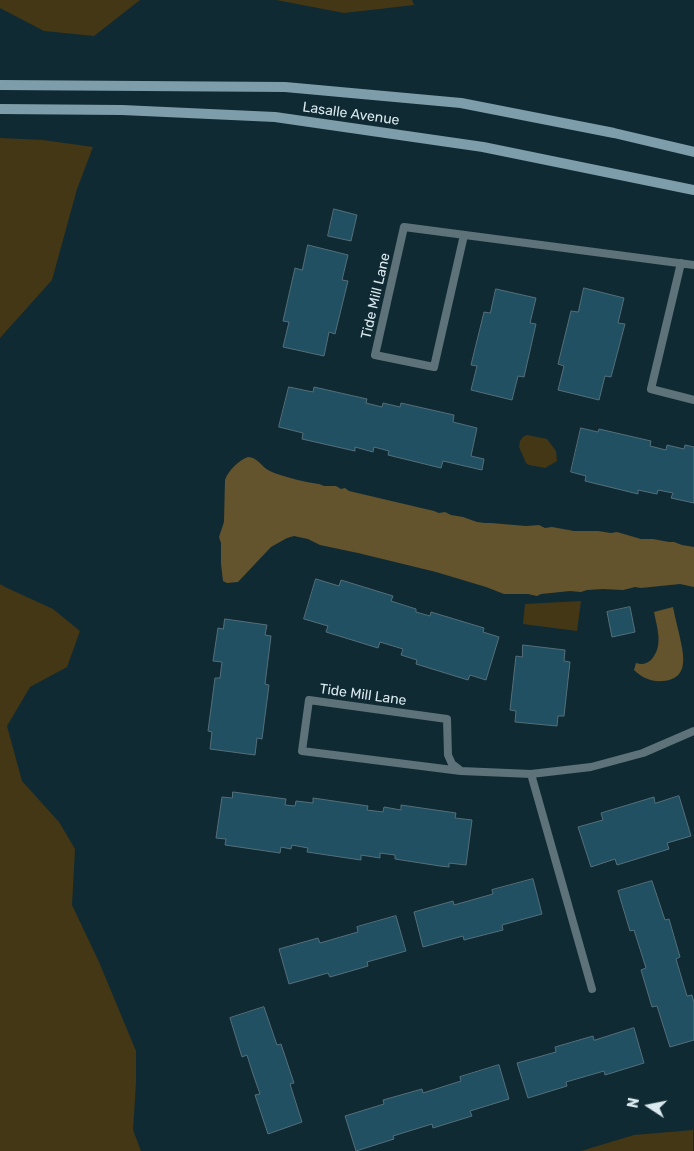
<!DOCTYPE html>
<style>
body{margin:0}
#map{position:relative;width:694px;height:1151px;overflow:hidden;background:#102a33;font-family:Rubik,sans-serif}
canvas{display:block}
.north{position:absolute;left:624px;top:1081px;width:50px;height:50px;-webkit-text-stroke:4px #102a33;paint-order:stroke;rotate:281deg;font-size:14px;font-weight:700;line-height:20px;text-align:center;color:#dae9ef}
.north::after{content:'';display:block;margin:auto;width:18px;height:22px;background:#dae9ef;clip-path:polygon(50% 0,100% 100%,50% 72%,0 100%)}
</style>
<div id="map">
<canvas width="694" height="1151"></canvas>
<div class="north">N</div>
</div>
<script>
const ctx = document.querySelector('canvas').getContext('2d');
ctx.lineJoin = 'round';
function fill(path, color) { ctx.fillStyle = color; ctx.fill(path, 'evenodd'); }
function trace(path, color, width, dash) { ctx.strokeStyle = color; ctx.lineWidth = width; ctx.lineCap = dash ? 'butt' : 'round'; ctx.setLineDash(dash || []); ctx.stroke(path); }
function write(font, color, halo, rows, align = 'center') {
  ctx.font = font + ' Rubik,sans-serif'; ctx.lineWidth = 4.5; ctx.setLineDash([]); ctx.textBaseline = 'middle'; ctx.strokeStyle = halo; ctx.fillStyle = color; for (const [text, x, y, turn = 0] of rows) {
    ctx.save(); ctx.translate(x, y); ctx.rotate((+turn || 0) * Math.PI / 180); ctx.textAlign = isNaN(turn) ? turn : align; if (halo) ctx.strokeText(text, 0, 0); ctx.fillText(text, 0, 0); ctx.restore();
  }
}
fill(new Path2D(`
 M0 0H140L94 36 44 31 0 8Z
 M276 0H412L414 5 344 13Z
 M0 138 43 140 93 147 77 189 52 280 0 338Z
 M527 435 547 439 556 451 557 461 545 468 529 465 526 463 519 447 520 441 523 437Z
 M0 584 5 587 53 609 80 631 67 667 30 687 7 726 22 781 59 822 75 849 72 905 99 962 136 1051V1082L133 1130 141 1151H0Z
 M581 601 577 631 523 624 525 604Z
 M693 1130V1151H581L634 1135Z`), '#443715');
fill(new Path2D(`
 M248 457C258 457 261 467 270 471 280 476 308 483 319 484L324 486H336L341 489 345 488 349 491 434 511 439 513 445 512 451 515 463 517 477 522 485 523H491L526 526 539 525 545 528 552 527 574 531H598L611 533 617 532 641 539H653L669 542H674L682 545 694 547V587L680 584 641 588 635 587 623 590 603 589 587 590 581 592 570 591 541 594 537 596 528 594H504L486 587 436 572 358 553 320 545 308 539 294 536 287 538 271 547 238 582 227 583 223 581 221 564V543L219 537 224 522 225 480C228 471 239 460 248 457Z
 M673 607C675 618 678 628 680 638 684 656 689 679 663 681 652 682 642 678 634 670L636 663C642 665 646 664 651 660 664 646 657 628 654 612Z`), '#63542d');
const building = new Path2D(`
 M334 209 357 215 351 241 328 236Z
 M308 245 348 255 342 280 348 281 335 334 329 332 324 356 283 347 289 322 283 321 295 268 302 270Z
 M584 288 624 298 618 323 625 324 611 377 605 376 599 400 558 390 564 366 558 364 571 311 578 312Z
 M496 289 536 298 530 323 536 324 524 377 518 376 512 400 471 390 477 366 471 365 484 312 490 313Z
 M289 387 313 392 314 387 367 399 366 403 382 407 383 403 400 407 401 403 454 415 453 422 477 428 471 456 484 459 482 470 443 461 441 468 388 455 389 451 374 447 373 452 355 447V451L302 439 303 433 279 427Z
 M581 428 598 432 599 429 651 441 650 446 666 450 667 445 684 449 685 445 694 447V503L671 498 673 493 658 490 657 494 638 490V494L585 481 586 476 571 472Z
 M316 579 339 586 341 580 393 596 391 601 416 609V612L430 616 431 612 484 628 483 632 499 637 486 680 470 675 468 680 416 664 417 660 401 655 403 649 380 642 378 648 326 632 328 626 304 619Z
 M630 607 635 632 612 637 607 612Z
 M225 619 267 625 265 635 271 636 265 684 269 685 262 739 257 738 255 755 210 749 212 732 208 731 215 678H220L222 662 213 661 218 628 223 629Z
 M523 645 565 650 564 661 570 662 564 716H558L557 726 515 722 516 711 510 710 516 656 522 657Z
 M233 792 286 799 285 805 295 806 296 801 313 803V798L368 806 367 810 383 812 384 807 401 810V805L456 813 455 818 472 820 466 865 449 863V867L440 866 395 859V855L380 853V858L361 855V860L307 852 308 848 292 845 291 849 281 847 280 853 225 845 226 839 216 838 222 797 232 798Z
 M679 796 691 836 667 843 669 849 617 865 615 859 591 867 578 827 603 820 601 813 654 797 655 803Z
 M533 879 542 914 502 925 503 930 464 940 463 936 423 947 414 912 453 901 454 905 493 894 492 890Z
 M652 881 665 920 669 919 680 957 676 959 687 996 692 995 694 1003V1040L670 1047 657 1006 652 1007 641 970 646 968 634 930 630 931 618 891Z
 M396 916 406 951 367 962 368 966 330 977 328 973 289 984 279 949 318 938 320 943 358 932 357 927Z
 M264 1007 277 1045 281 1044 294 1083 290 1084 302 1122 268 1134 255 1095 260 1094 253 1074 247 1055 242 1057 230 1018Z
 M634 1028 644 1063 605 1075 604 1071 566 1082 567 1086 528 1098 517 1063 556 1052 555 1047 593 1036 594 1040Z
 M499 1065 509 1099 470 1111 472 1116 433 1128 432 1124 393 1136 394 1139 356 1151 345 1116 384 1104 383 1100 422 1089 423 1093 461 1081 460 1077Z`);
fill(building, '#205062');
trace(building, '#546f7a', 1);
trace(new Path2D(`
 M464 235 434 367 375 355 404 227 694 265
 M681 263 651 389 694 400
 M461 771 302 751 309 700 447 719 448 755 452 764 461 771 531 774
 M592 989 531 774 591 767 643 753 694 731`), '#5e727a', 8);
trace(new Path2D(`
 M0 85 285 87 461 103 614 133 694 152
 M0 109 122 110 275 117 483 147 694 190`), '#7d9daa', 10);
write('14px', '#dae9ef', '#102a33', [
 ["Lasalle Avenue",351,114,8],
 ["Tide Mill Lane",376,296,-77],
 ["Tide Mill Lane",363,695,8]
]);
</script>
